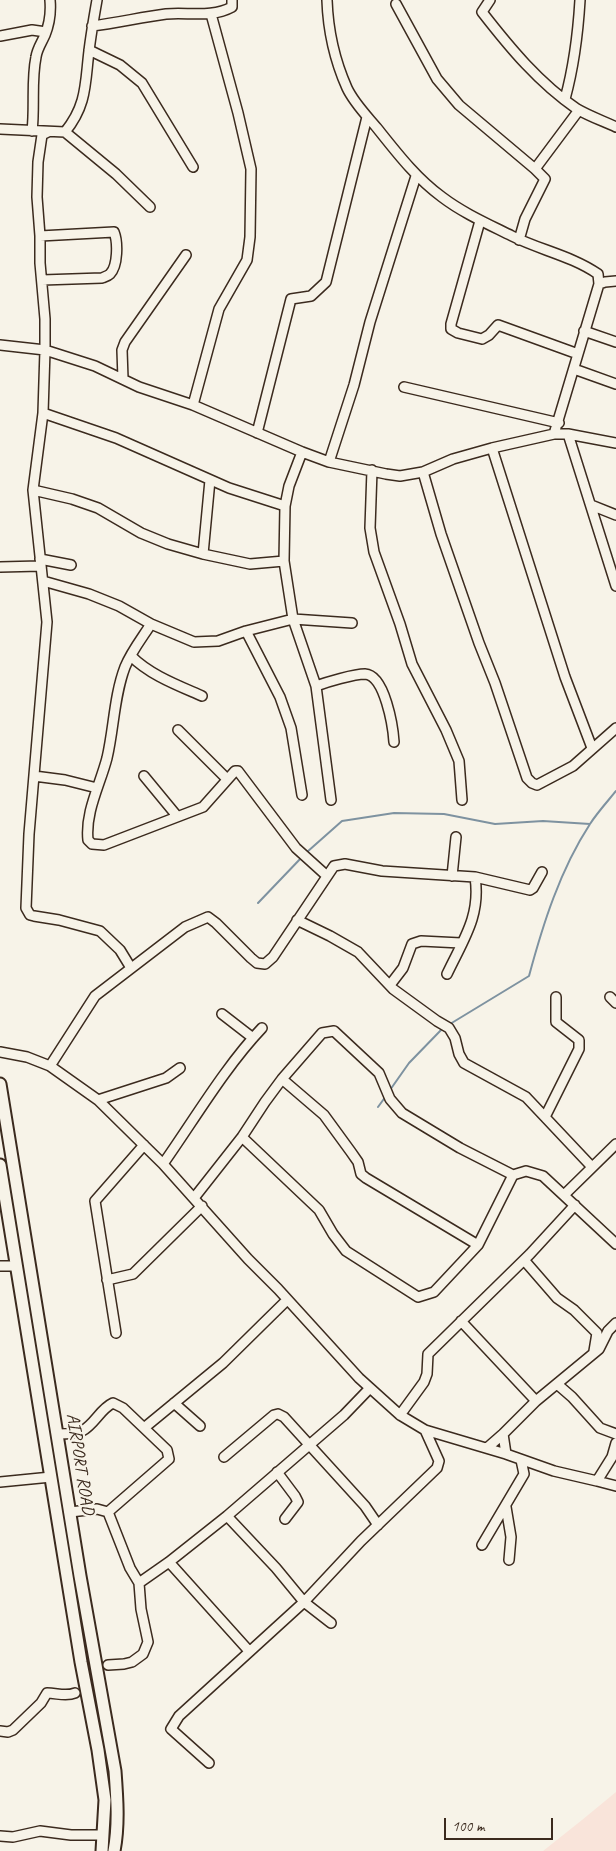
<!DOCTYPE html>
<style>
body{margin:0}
#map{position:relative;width:616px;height:1851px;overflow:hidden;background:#f7f3e8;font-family:Caveat,sans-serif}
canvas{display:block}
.scale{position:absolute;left:444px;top:1818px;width:109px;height:22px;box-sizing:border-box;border:2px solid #3b2a1e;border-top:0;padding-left:6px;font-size:15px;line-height:18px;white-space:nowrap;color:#3b2a1e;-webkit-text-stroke:4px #f7f3e8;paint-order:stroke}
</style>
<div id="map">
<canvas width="616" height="1851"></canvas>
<div class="scale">100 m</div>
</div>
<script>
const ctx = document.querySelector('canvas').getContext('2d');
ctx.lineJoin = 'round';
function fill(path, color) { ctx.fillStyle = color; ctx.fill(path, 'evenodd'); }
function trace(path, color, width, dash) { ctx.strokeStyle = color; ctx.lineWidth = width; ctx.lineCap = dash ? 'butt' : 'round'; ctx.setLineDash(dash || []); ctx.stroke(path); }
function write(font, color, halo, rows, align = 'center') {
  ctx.font = font + ' Caveat,sans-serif'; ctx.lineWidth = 4.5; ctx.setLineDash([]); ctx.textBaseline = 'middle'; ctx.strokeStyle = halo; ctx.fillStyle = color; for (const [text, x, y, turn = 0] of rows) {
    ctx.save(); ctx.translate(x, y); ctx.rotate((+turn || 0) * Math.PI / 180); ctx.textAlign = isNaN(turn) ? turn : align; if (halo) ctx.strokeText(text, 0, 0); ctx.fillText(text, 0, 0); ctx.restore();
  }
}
fill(new Path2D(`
 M616 1792V1851H543L582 1820Z`), '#f9e4da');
trace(new Path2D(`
 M307 852 342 821 394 813 444 814 495 824 543 821 590 824
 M258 903 302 857
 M450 1024 529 976C543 924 560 870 590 824 597 813 607 802 616 791
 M390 1090 409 1063 443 1028
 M378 1107 386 1096`), '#7e92a0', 2);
const minor = new Path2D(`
 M327 0C328 30 335 61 347 88 354 103 367 116 377 128 397 153 416 178 442 197 463 213 488 224 512 236 540 250 572 256 598 274L599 284 554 434
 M490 0 482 12C510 48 539 83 577 109 589 116 603 121 616 127
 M396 4 437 79 459 105 535 169
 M92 26C117 23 142 17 166 14 188 12 212 18 232 7V0
 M0 36 32 30 46 32
 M89 50 120 65 142 83 193 167
 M565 99C574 66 578 34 580 0
 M0 129 65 132C87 105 85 84 89 51 91 34 94 17 97 0
 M32 131C35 107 31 81 36 57 37 49 42 42 45 35 49 25 51 11 50 0
 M48 132 42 135 38 162 37 197 40 236V263L45 319V350L43 413 33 490 47 622 29 834 26 908 30 915 34 916 59 920 100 931 120 950 131 968
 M65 132 116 174 150 207
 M480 221 451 324V329L458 333 482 339 489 335 498 325 578 354
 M40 236 114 232C118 242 118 266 110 274 108 276 104 277 102 278L42 280
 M519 240 525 219 545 179 535 169 579 110
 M599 284 605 282 616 281
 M584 331 616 342
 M0 345 45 350 95 366 139 387 193 405 302 452 329 462 386 474 400 476 423 472 453 459 492 448 554 434H568L616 443
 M574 369 616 384
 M123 379 122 350 125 342 186 255
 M404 387 559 423
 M193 405 219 309 247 260 250 237 251 169 238 113 211 14
 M43 413 116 438 229 488 285 506
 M257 433 291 299 311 296 326 282 367 117
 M568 434 616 586
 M492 448 565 677 592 748
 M302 452 289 486 285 506 284 561 293 619 316 686 331 800
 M329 462 354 385 370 322 416 176
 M372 470 370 528 374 552 400 624 412 664 446 730 459 761 462 800
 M423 472 441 534 479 643 495 683 527 778 532 783 537 785 573 766 616 728
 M33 490 72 499 98 508 141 533 168 544 203 554 250 564 284 561
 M591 505 616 515
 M203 554 210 480
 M40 559 71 565
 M0 567 40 566
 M43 581 89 594 119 606 151 624 194 642 218 641 246 631 293 619 352 623
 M151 624C142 638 131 652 125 667 114 696 114 728 107 758 100 785 85 812 88 840L92 844 104 845 203 807 235 771H238L296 848 327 876
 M246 631 280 697 291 728 302 795
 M131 656C150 675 177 685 202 696
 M316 686C327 682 354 674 365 674 385 675 393 727 394 742
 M178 730 227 779
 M34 776 65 780 97 788
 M144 776 177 816
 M452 876 456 837
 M297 920 330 936 358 952 393 989 437 1021 449 1028 455 1038 459 1054 464 1063 526 1097 592 1167
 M447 974C463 940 481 916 475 877
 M390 985 403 968 412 944 421 941 461 943
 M610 997 616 1003
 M222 1014 253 1038
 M0 1052 27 1057 50 1066 98 1100 163 1164 248 1259 278 1289 359 1378 400 1415 425 1430 506 1454 554 1471 597 1481 612 1457 616 1443
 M50 1066 95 996 185 927 208 917 216 923 251 958 257 963 265 964 273 957 334 866 345 864 382 871 475 877 530 890 533 888 542 872
 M282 1079 324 1115 351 1152 358 1162 361 1174 366 1178 478 1245
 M98 1100 166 1078 180 1068
 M545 1117 579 1049V1040L556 1022V997
 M242 1137 319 1210 333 1234 346 1251 418 1297 434 1292 478 1245 513 1175
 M163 1164C194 1120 225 1067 262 1028
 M564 1195 616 1144
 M194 1198 242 1137 265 1102 282 1079 322 1033 334 1031 379 1073 390 1099 402 1113 460 1148 513 1175 526 1171 543 1176 616 1244
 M524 1260 557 1298 574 1310 597 1333 594 1351
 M0 1266H16
 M107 1280 133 1274 202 1206
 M461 1321 536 1401
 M116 1333 95 1201 144 1145
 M557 1384 572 1397 600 1428 616 1434
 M174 1403 200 1426
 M400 1415 424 1382 427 1374 428 1354 530 1254 575 1205
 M144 1428 223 1363 287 1300
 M58 1434C65 1434 76 1434 82 1431 95 1424 100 1409 113 1403L123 1408 167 1450 169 1459 108 1512
 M503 1434 506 1454
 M487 1448 503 1434 536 1401 599 1349 608 1331 616 1323
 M224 1457 274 1415 278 1414 284 1417 365 1506 378 1525
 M277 1472 295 1496 298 1502 285 1519
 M597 1481 616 1486
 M0 1482 51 1477
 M506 1507 511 1537 509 1560
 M70 1512 97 1509 108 1512 130 1568 139 1583 141 1609 148 1642 143 1654 132 1662 124 1664 108 1665
 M227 1516 276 1568 304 1602 331 1623
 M482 1545 524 1474 521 1460
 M169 1562 249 1651
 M139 1583 169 1562 227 1516 344 1415 370 1388
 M0 1731 8 1732 13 1730 41 1703 47 1693C57 1693 66 1697 75 1693
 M209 1763 171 1729 179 1716 304 1602 361 1541 437 1468 439 1461 425 1430
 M0 1836 13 1837 40 1831 71 1835H103`);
const major = new Path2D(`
 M0 1084 80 1576 115 1771C117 1798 119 1825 114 1851
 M0 1165 81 1662 98 1750 105 1800 102 1851`);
trace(minor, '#3b2a1e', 12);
trace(major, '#3b2a1e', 15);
trace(minor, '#f7f3e8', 9);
trace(major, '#f7f3e8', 11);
write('18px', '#3b2a1e', '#f7f3e8', [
 ["AIRPORT ROAD",80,1464,81]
]);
</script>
